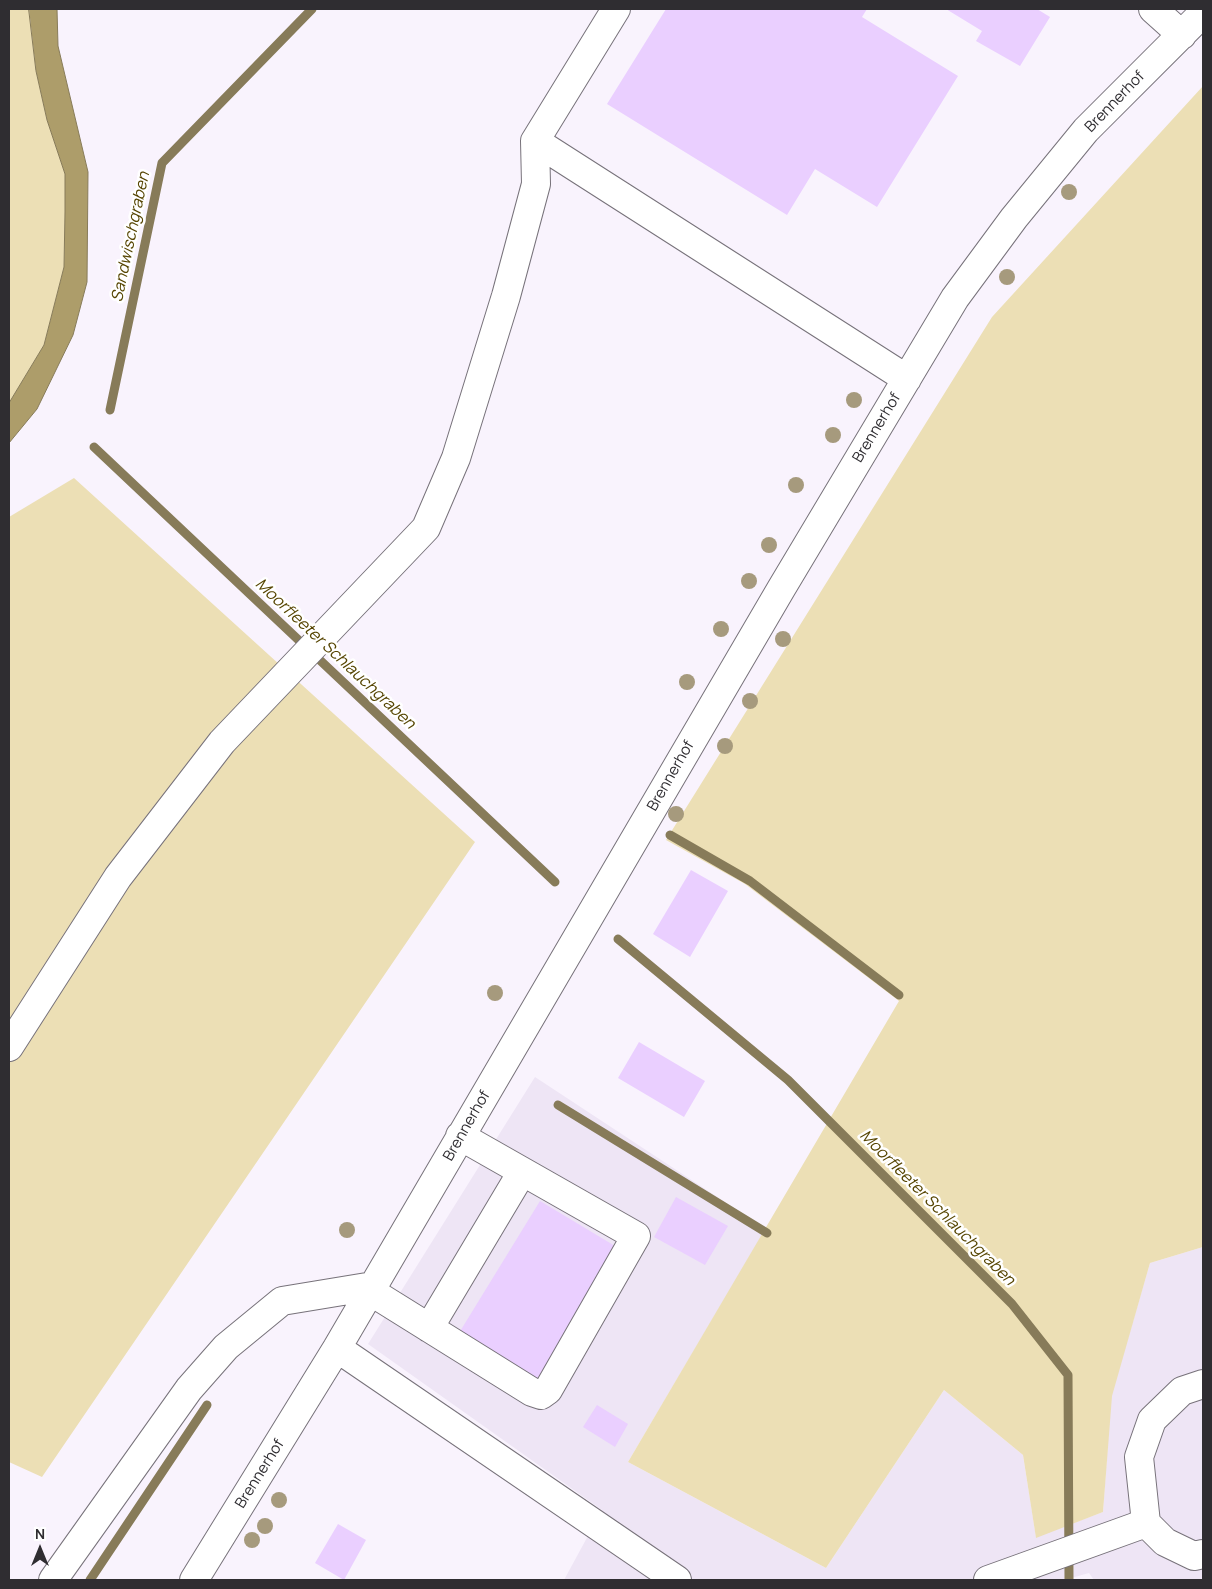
<!DOCTYPE html>
<style>
body{margin:0}
#map{position:relative;width:1212px;height:1589px;overflow:hidden;background:#f9f3fd;font-family:Manrope,sans-serif}
canvas{display:block}
.frame{position:absolute;inset:0;border:10px solid #2f2d31;pointer-events:none}
.north{position:absolute;left:15px;top:1524px;width:50px;height:50px;-webkit-text-stroke:4px #fff;paint-order:stroke;rotate:0deg;font-size:14px;font-weight:700;line-height:20px;text-align:center;color:#2f2d31}
.north::after{content:'';display:block;margin:auto;width:18px;height:22px;background:#2f2d31;clip-path:polygon(50% 0,100% 100%,50% 72%,0 100%)}
</style>
<div id="map">
<canvas width="1212" height="1589"></canvas>
<div class="frame"></div>
<div class="north">N</div>
</div>
<script>
const ctx = document.querySelector('canvas').getContext('2d');
ctx.lineJoin = 'round';
function fill(path, color) { ctx.fillStyle = color; ctx.fill(path, 'evenodd'); }
function trace(path, color, width, dash) { ctx.strokeStyle = color; ctx.lineWidth = width; ctx.lineCap = dash ? 'butt' : 'round'; ctx.setLineDash(dash || []); ctx.stroke(path); }
function write(font, color, halo, rows, align = 'center') {
  ctx.font = font + ' Manrope,sans-serif'; ctx.lineWidth = 5; ctx.setLineDash([]); ctx.textBaseline = 'middle'; ctx.strokeStyle = halo; ctx.fillStyle = color; for (const [text, x, y, turn = 0] of rows) {
    ctx.save(); ctx.translate(x, y); ctx.rotate((+turn || 0) * Math.PI / 180); ctx.textAlign = isNaN(turn) ? turn : align; if (halo) ctx.strokeText(text, 0, 0); ctx.fillText(text, 0, 0); ctx.restore();
  }
}
fill(new Path2D(`
 M535 1077 766 1229 628 1462 826 1568 944 1390 1023 1455 1036 1537 1103 1512 1111 1396 1150 1263 1203 1247V1580H1094L1089 1573 1064 1580H564L602 1510 368 1344Z`), '#eee5f5');
fill(new Path2D(`
 M9 9H29L36 71 47 120 65 174V212L64 267 44 345 9 403Z
 M1203 86V1247L1150 1263 1112 1396 1103 1512 1036 1538 1023 1455 944 1390 826 1568 628 1462 899 1001 745 884 666 840 992 317Z
 M74 478 475 842 42 1477 9 1462V517Z`), '#ecdfb5');
const water = new Path2D(`
 M29 9H57L58 46 88 172 87 282 73 335 37 409 9 443V403L44 345 64 267 65 212V174L47 120 36 71Z`);
fill(water, '#ad9d6a');
trace(water, '#877b59', 1);
trace(new Path2D(`
 M110 410 162 163 312 9
 M94 447 555 882
 M670 835 750 881 899 995
 M618 939 788 1080 1012 1304 1068 1375 1069 1580
 M558 1105 767 1233
 M90 1580 207 1405`), '#877b59', 9);
fill(new Path2D(`
 M666 9H867L862 17 958 76 877 207 815 169 787 215 607 104Z
 M946 9H1037L1050 17 1020 66 976 41 982 31Z
 M691 870 728 891 690 957 653 934Z
 M639 1042 705 1081 684 1117 618 1078Z
 M676 1197 728 1226 705 1265 654 1237Z
 M540 1201 620 1249 539 1381 459 1333Z
 M597 1405 628 1424 615 1447 583 1427Z
 M338 1524 366 1540 344 1580 315 1563Z`), '#eacfff');
const minor = new Path2D(`
 M616 9 535 141 907 379
 M1153 9 1182 35
 M9 1047 118 877 222 742 426 528 456 458 506 296 536 184 535 141
 M370 1291 532 1392 541 1395 548 1390 636 1236 460 1136
 M429 1328 522 1172
 M337 1348 677 1580
 M1203 1384 1182 1391 1152 1420 1139 1457 1146 1523 1165 1542 1194 1556 1203 1554
 M53 1580 189 1389 226 1347 282 1301 373 1286
 M194 1580 337 1348 781 589 955 298 1014 218 1086 130 1203 13
 M988 1580 1146 1523`);
trace(minor, '#77727a', 30);
trace(minor, '#fff', 28);
ctx.fillStyle = '#a69a7d';
for (const [x, y] of [
 [1069,192],
 [1007,277],
 [854,400],
 [833,435],
 [796,485],
 [769,545],
 [749,581],
 [721,629],
 [783,639],
 [687,682],
 [750,701],
 [725,746],
 [676,814],
 [495,993],
 [347,1230],
 [279,1500],
 [265,1526],
 [252,1540]
]) { ctx.beginPath(); ctx.arc(x, y, 8, 0, 2 * Math.PI); ctx.fill(); }
write('15px', '#2f2d31', '#fff', [
 ["Brennerhof",1115,102,-46],
 ["Brennerhof",877,428,-59],
 ["Brennerhof",671,776,-60],
 ["Brennerhof",467,1126,-60],
 ["Brennerhof",260,1474,-58]
]);
write('italic 16px', '#564502', '#fff', [
 ["Sandwischgraben",131,237,-78],
 ["Moorfleeter Schlauchgraben",335,654,43],
 ["Moorfleeter Schlauchgraben",937,1208,45]
]);
</script>
